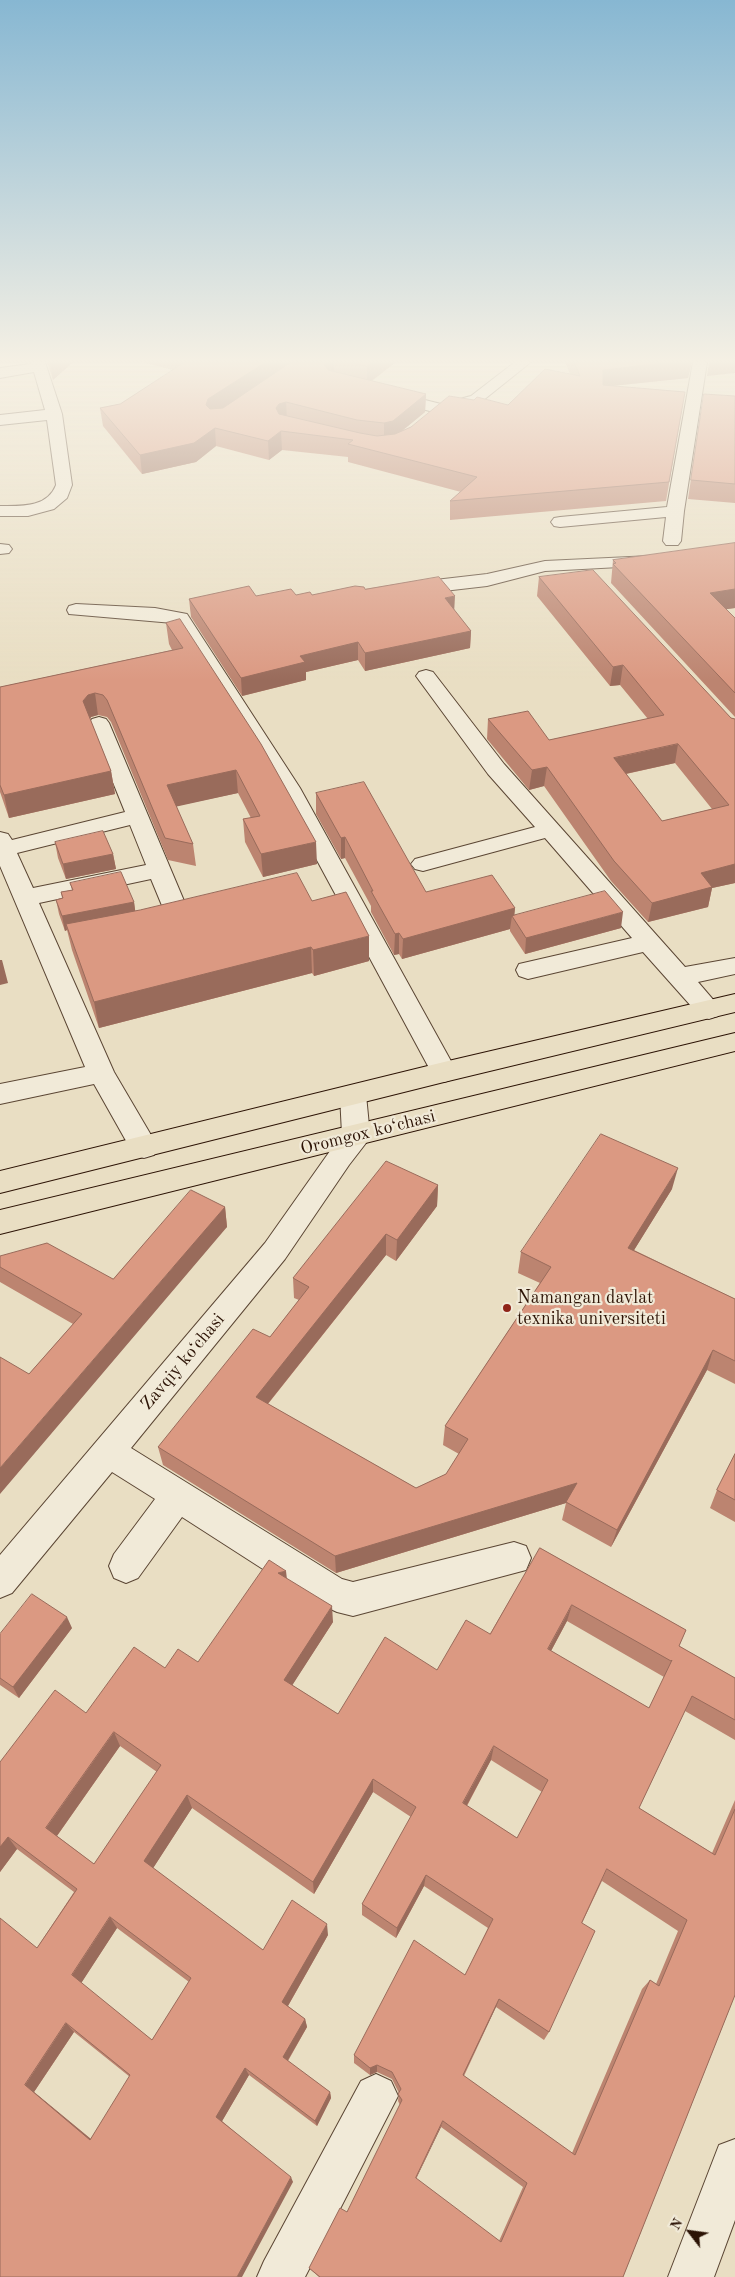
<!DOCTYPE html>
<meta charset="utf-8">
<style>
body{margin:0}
#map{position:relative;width:735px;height:2277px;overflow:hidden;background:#e9dec3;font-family:"Old Standard TT",serif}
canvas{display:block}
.north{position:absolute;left:665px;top:2207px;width:50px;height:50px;-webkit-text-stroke:4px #f1ead8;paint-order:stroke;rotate:300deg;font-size:14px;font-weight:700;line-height:20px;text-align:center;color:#2c1305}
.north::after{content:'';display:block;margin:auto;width:18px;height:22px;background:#2c1305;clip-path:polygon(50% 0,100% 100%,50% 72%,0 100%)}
</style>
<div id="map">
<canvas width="735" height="2277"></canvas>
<div class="north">N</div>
</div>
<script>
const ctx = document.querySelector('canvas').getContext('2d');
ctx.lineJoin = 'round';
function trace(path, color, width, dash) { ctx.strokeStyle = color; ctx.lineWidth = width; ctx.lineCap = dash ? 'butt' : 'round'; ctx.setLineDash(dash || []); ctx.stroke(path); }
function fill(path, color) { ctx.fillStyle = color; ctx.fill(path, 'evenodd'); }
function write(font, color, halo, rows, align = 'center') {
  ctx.font = font + ' "Old Standard TT",serif'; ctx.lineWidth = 4.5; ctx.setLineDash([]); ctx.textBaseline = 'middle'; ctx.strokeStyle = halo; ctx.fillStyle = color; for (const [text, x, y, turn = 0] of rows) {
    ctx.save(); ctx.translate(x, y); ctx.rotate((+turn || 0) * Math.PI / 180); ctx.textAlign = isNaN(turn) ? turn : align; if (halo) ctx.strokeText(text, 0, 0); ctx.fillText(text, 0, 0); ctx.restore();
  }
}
const minor = new Path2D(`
 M31 362H45L62 414 72 485 67 498 54 509 28 516H0V506C21 506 47 508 56 485L47 420 0 425V415L45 410 34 372 0 378V368L31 364Z
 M515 362H531L481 402 447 412 441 414 384 399 381 396 384 393 389 391 441 404 471 396Z
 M693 362H707L684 511 681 541 678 545H666L663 541 666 517 560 527 554 526 551 522 554 518 560 517 667 507Z
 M0 544 9 545 12 549 9 553 0 554Z
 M651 556 657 557 660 561 657 565 545 571 487 586 409 595 402 593 400 589 402 585 409 583 487 574 545 561Z
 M76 604 155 608 187 614 300 788 457 1072 453 1079 444 1082 435 1079 278 788 173 623 69 614 67 610 69 606Z
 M426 670 433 672 504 764 685 967 735 958V974L698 982 722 1010 718 1016 709 1019 700 1016 643 952 528 979 519 976 516 970 519 964 632 938 545 838 423 871 415 869 411 864 415 859 535 827 488 774 416 676 419 672Z
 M99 717 106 719 109 723 187 908C183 927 159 934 142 930L138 924 142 918 157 914 163 908 151 879 39 903 114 1072 158 1147 154 1155 144 1158 134 1155 94 1084 0 1104V1084L85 1067 0 866V832L8 834 12 840 125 812 89 723 92 719ZM130 825 146 865 33 888 17 853Z
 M353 1085 362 1088 366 1095 370 1136 366 1143 349 1165 285 1259 131 1448 342 1579 353 1582 514 1542 526 1546 531 1558 526 1570 353 1616 337 1612 311 1600 182 1517 138 1578 126 1583 114 1578 109 1566 114 1554 155 1499 112 1472 12 1593 0 1598V1555L265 1243 342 1134 340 1095 344 1088Z
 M376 2074 391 2081 398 2096 305 2277H257L264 2261 361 2081Z
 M735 2139V2220L714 2277H668L719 2145Z`);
const major = new Path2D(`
 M735 994V1012L444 1082 0 1193V1171L444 1062Z
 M735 1033V1051L0 1234V1210Z`);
trace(minor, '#5b4634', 2);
trace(major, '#2c1305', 2);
fill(minor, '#f1ead8');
fill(major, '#e9dec3');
fill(new Path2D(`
 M47 362H73L53 380Z
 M142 362H396L372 381 426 394 425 412 402 431 474 400 508 405 570 374 565 362H692L688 378 612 386 685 392 666 501 450 520V501L461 492 348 462V457L282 450 269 460 216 446 196 462 142 474 103 426 100 408 120 404 173 370Z
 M735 396V503L688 499 701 412Z
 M735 543V608L726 609 735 618V717L611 583 613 560Z
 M539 577 731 718 735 719V883L712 888 708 907 648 922 611 881 544 786 529 790 487 739 488 719 549 740 648 719 620 685 610 686 537 596ZM675 763 712 809 662 821 626 774Z
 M365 589 454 610 471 631 470 648 365 671 358 660 306 672V680L242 696 191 617 189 599 312 595Z
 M180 619 317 864 263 877 245 842 243 819 251 818 238 793 176 806 193 844 196 866 168 860 111 722 107 717 98 715 91 717 90 719 111 771 115 794 9 818 0 792V687L172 650 169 644 166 623Z
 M316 793 426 892 515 908 514 915 621 928 525 954 510 931V929L402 959 399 954 394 955 371 912V906L345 858 341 859 316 814Z
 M55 842 113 854 116 869 66 879 58 858Z
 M70 883 134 902 135 911 312 901 369 961 314 976 312 973 99 1028 72 950 67 930 65 931 59 914 56 900 62 898 61 892 72 890Z
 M438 1185 437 1206 396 1261 386 1255 268 1404 416 1488 446 1474 459 1454 443 1445 445 1426 540 1283 518 1273 521 1252 672 1189 634 1250 735 1299V1384L707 1370 611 1547 562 1520 566 1503 336 1573 163 1465 158 1447 270 1337 299 1300 294 1298 293 1278Z
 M225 1207 227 1227 29 1374 73 1324 0 1282V1256L113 1279Z
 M735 1454V1522L710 1508 717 1490Z
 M540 1548 686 1630 679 1646 735 1678V1740L685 1711 639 1808 712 1853 735 1800V1995L623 2277H319L309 2268 347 2212 400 2105 398 2101 399 2093 392 2079 377 2072 370 2075 354 2063V2055L465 1975 488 1928 424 1886 396 1938 362 1915V1904L411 1817 373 1792 314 1894 192 1808 153 1868 263 1950 328 1935 288 2006 305 2019 307 2027 288 2061 330 2092 331 2098 317 2126 249 2075 222 2121 293 2182 0 2277 37 1948 74 1892 17 1849 0 1872V1762L165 1668 198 1662 287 1579 333 1622 292 1685 338 1714 437 1670 490 1634ZM567 1621 664 1677 649 1708 551 1651ZM120 1746 157 1772 94 1864 57 1836ZM491 1760 542 1792 517 1838 467 1806ZM602 1881 678 1931 656 1984 650 1980 642 1989 572 2153 464 2076 496 2007 544 2040 549 2032 582 1923ZM117 1928 189 1982 152 2040 81 1983ZM74 2032 130 2077 91 2139 34 2092ZM441 2127 523 2187 499 2241 416 2179Z
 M72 1628 19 1698 0 1685V1634Z`), '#bc8470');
fill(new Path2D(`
 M50 362H73L53 380Z
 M266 362H294L210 417 206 405 208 399Z
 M328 362H334V376L325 382 324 364Z
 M373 362H396L367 384V366Z
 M673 362H692L688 378 601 387 603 370Z
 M709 362H735V373L707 376Z
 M426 394 425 412 392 439 384 441V423Z
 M286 402 287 420 279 422 276 408 279 404Z
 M215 428 216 446 196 462 142 474 140 455Z
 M281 431 282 450 269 460 268 441Z
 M735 589V608L706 612 710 593Z
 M455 596 454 614 445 598Z
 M471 631 470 648 365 671V653Z
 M358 642V660L306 672V680L242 696 241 678 300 656Z
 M623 665 620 685 610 686 613 667Z
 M95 693 98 715 91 717 87 724 83 701 88 695Z
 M678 744 675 763 611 777 614 758Z
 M547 767 544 786 529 790 532 770Z
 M236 770 238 793 170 808 167 785Z
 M111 771 115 794 9 818 4 795Z
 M345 837V858L341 859V838Z
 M316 842 317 864 263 877 261 854Z
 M113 854 116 869 66 879 63 864Z
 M735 864V883L712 888 708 907 648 922 652 903 701 873Z
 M134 902 136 916 66 924 67 930 65 931 62 916Z
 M515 908 514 919 512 916 510 929 402 959 403 939Z
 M623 912 621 928 525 954 526 938Z
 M399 933V954L394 955 395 934Z
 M369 936V961L314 976 313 950Z
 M311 947 312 973 99 1028 94 1002Z
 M0 960H2L8 983 0 985Z
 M678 1168 672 1189 623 1268 628 1248Z
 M438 1185 437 1206 396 1261 397 1240Z
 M225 1207 227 1227 0 1494V1468Z
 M386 1234V1255L258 1416 256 1397Z
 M713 1350 707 1370 611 1547 617 1530Z
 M577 1483 566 1503 336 1573 335 1556Z
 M286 1571 288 1588 278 1573Z
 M572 1605 567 1621 544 1664 548 1649Z
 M332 1606 333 1622 286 1695 284 1680Z
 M67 1617 72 1628 19 1698 13 1687Z
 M114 1732 120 1746 54 1840 46 1828Z
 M494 1746 491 1760 461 1816 463 1803Z
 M373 1779V1792L314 1894 313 1882Z
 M187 1795 192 1808 150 1873 144 1861Z
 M8 1837 17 1849 0 1872V1847Z
 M426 1875 424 1886 396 1938 397 1928Z
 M110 1917 117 1928 80 1985 72 1975Z
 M327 1924 328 1935 285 2011 282 2002Z
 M499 1999 496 2007 460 2082 463 2075Z
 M305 2019 307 2027 285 2065 283 2057Z
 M66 2023 74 2032 34 2092 98 2145 90 2140 25 2085Z
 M377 2065V2072L370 2075V2068Z
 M245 2068 249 2075 221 2123 216 2117Z
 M330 2092 331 2098 317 2126 315 2121Z
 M443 2121 441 2127 414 2183 416 2178Z
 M291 2177 293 2182 242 2277H237Z`), '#996b5b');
const building = new Path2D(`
 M185 362H266L208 399 206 405 210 409 223 408 291 362H328L324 364 328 370 426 394 393 421 384 423 357 420 286 402 279 404 276 408 279 414 360 433 377 436 395 434 411 427 449 396 474 400 477 397 508 405 545 369 580 376 574 362H673L603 370V385L685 392 669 482 450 501 477 477 348 444 353 440 281 431 268 441 215 428 194 443 140 455 100 408 120 404Z
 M349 362H373L367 366Z
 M704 394 735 396V484L691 480Z
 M735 543V589L710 593 735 618V693L613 564 616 563 613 560Z
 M593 570 731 718 735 719V864L701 873 712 887 652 903 614 861 547 767 532 770 488 719 528 711 549 740 664 715 623 665 613 667 539 577ZM678 744 729 805 662 821 614 758Z
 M439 577 455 596 445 598 471 631 365 653 358 642 300 656 305 662 241 678 189 599 249 586 256 596 291 589 296 595 310 592 312 595 355 586 364 587 365 589Z
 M180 619 261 744 316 842 261 854 243 819 260 816 236 770 167 785 193 844 165 838 107 700 103 695 95 693 88 695 83 701 111 771 4 795 0 785V687L183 648 166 623Z
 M364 782 426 892 492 875 515 908 403 939 399 933 395 934 371 891H373L345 837 341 838 316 793Z
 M103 831 113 854 63 864 55 842Z
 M121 872 134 902 62 916 56 900 63 898 61 892 73 890 70 883Z
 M297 873 312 901 346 892 369 936 313 950 311 947 94 1002 66 924 140 910Z
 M605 891 623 912 526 938 512 916Z
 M601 1134 678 1168 628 1248 735 1299V1361L713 1350 617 1530 566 1502 577 1483 335 1556 158 1447 253 1329 270 1337 309 1287 293 1278 386 1161 438 1185 397 1240 386 1234 256 1397 416 1488 446 1474 468 1439 445 1426 551 1267 521 1252Z
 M191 1190 225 1207 0 1468V1357L29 1374 82 1314 0 1267V1256L47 1243 113 1279Z
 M735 1454V1500L717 1490Z
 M540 1548 686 1630 679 1646 735 1678V1720L692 1696 639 1808 715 1855 735 1809V1995L623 2277H320L309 2268 340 2208 347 2212 402 2100 398 2094 401 2089 392 2072 377 2065 370 2068 354 2055 414 1940 465 1975 493 1919 426 1875 397 1928 362 1904 416 1807 373 1779 313 1882 187 1795 144 1861 263 1950 292 1900 327 1924 282 2002 305 2019 283 2057 330 2092 315 2121 245 2068 216 2117 291 2177 237 2277H0V1918L37 1948 77 1889 8 1837 0 1847V1762L55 1690 86 1713 134 1647 165 1668 178 1649 198 1662 269 1560 286 1571 278 1573 332 1606 284 1680 338 1714 385 1637 437 1670 466 1620 490 1634ZM572 1605 671 1661 672 1660 649 1708 548 1649ZM114 1732 161 1765 94 1864 46 1828ZM494 1746 548 1780 517 1838 463 1803ZM607 1869 687 1920 659 1986 650 1980 575 2155 463 2075 499 1999 549 2032 595 1931 582 1923ZM110 1917 191 1978 152 2040 72 1975ZM66 2023 130 2075 90 2140 25 2085ZM443 2121 527 2183 501 2242 416 2178Z
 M32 1594 67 1617 13 1687 0 1678V1634Z`);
fill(building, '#db9982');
trace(building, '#996b5b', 1);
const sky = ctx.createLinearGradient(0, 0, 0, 681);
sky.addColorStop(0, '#87b7d2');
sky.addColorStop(0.53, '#f5f0e4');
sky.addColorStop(1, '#f5f0e400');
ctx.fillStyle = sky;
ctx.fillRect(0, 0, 735, 681);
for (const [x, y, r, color] of [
 [507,1308,5,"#8f2418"]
]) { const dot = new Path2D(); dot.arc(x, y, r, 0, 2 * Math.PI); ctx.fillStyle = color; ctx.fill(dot); trace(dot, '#f1ead8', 2); }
write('18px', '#2c1305', '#f1ead8', [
 ["Oromgox ko‘chasi",368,1133,-14],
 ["Zavqiy koʻchasi",183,1362,-50]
]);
write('18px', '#2c1305', '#f1ead8', [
 ["Namangan davlat",517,1298],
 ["texnika universiteti",517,1319]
], 'left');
</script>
